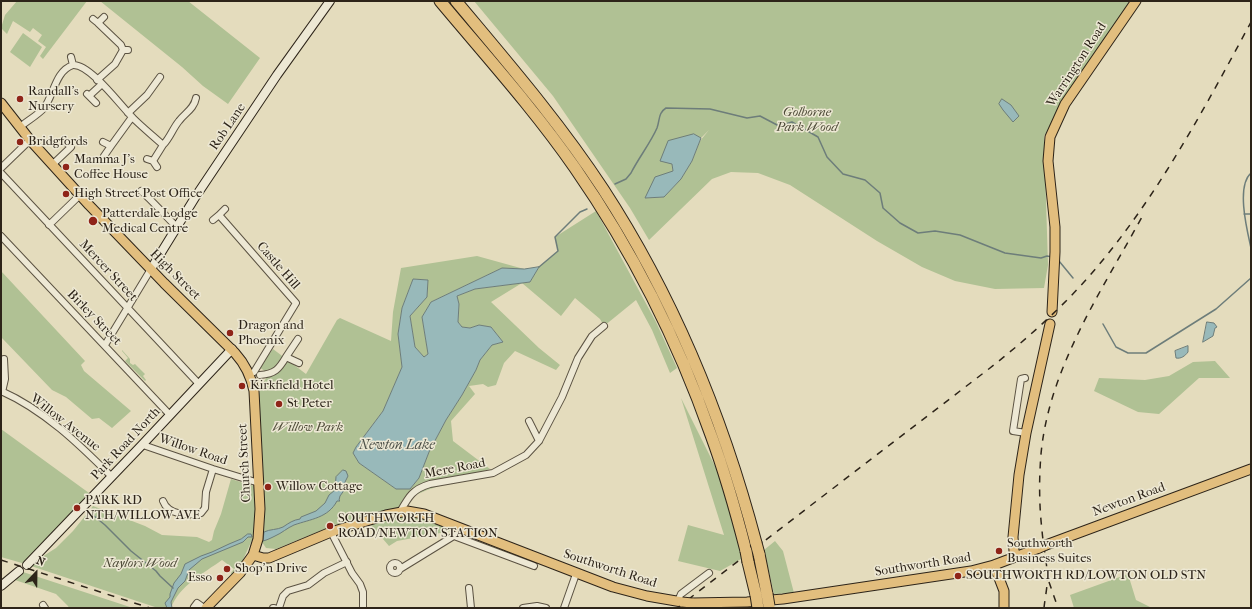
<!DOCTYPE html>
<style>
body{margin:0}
#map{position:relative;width:1252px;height:609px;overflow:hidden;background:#e4dcbd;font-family:"IM FELL French Canon",serif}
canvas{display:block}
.frame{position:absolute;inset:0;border:2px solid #2d2419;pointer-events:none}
.north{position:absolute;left:16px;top:553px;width:40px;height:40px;-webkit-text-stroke:3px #ede8d4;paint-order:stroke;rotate:22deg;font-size:11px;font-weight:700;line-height:16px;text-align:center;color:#2d2419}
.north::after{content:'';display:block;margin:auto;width:14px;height:18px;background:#2d2419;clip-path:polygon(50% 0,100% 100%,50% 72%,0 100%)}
</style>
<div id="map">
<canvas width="1252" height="609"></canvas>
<div class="frame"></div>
<div class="north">N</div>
</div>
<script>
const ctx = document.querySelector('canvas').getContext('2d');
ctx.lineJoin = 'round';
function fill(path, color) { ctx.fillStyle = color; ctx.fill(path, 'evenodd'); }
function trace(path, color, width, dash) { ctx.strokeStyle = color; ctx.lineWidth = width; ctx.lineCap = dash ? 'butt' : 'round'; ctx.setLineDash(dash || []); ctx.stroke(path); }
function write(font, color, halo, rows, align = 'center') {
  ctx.font = font + ' "IM FELL French Canon",serif'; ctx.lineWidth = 3; ctx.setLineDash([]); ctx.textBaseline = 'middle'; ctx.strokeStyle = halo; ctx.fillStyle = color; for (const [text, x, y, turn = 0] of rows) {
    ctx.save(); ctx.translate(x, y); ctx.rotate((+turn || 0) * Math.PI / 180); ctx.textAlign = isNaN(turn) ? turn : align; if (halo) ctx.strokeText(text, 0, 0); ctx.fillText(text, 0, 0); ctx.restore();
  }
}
fill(new Path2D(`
 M17 1H87L43 59 40 56 46 47 38 41 42 35 33 28 30 32 13 21 7 34 1 28 5 15Z
 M100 1H188L260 58 228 104 203 86 182 67Z
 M474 1H1131L1044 136 1048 265 1044 288 995 289 955 281 922 267 877 241 790 185 758 173 731 172 712 179 649 240 630 208 553 96ZM709 130 700 141 692 161 681 179 664 197 645 198 673 171 672 164 694 134 701 138Z
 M23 33 42 47 30 67 10 52Z
 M596 211 656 322 677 368 670 373 652 330 636 300 604 326 600 319 575 298 561 316 522 283 491 302 539 348 560 365 556 370 515 351 504 363 496 385 488 387 483 384 469 386 475 394 451 421 453 441 490 469 427 490 409 498 404 514H412L456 530 397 541 389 546 365 518 337 524 276 549 266 548 262 542 252 540 242 562 232 576 231 573 234 569 222 560C204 573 179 586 171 608H158L31 566 45 555 56 548 73 531 93 506 145 526 162 535 197 537 209 542 212 540 214 531 221 514 231 479 261 488C258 456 250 421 260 390 261 384 266 379 269 374L259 367 273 349 306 374 337 320 340 318 391 341 393 312 401 268 477 256 524 269 502 268 431 302 422 317 428 354 424 357 415 347 410 316 427 297 428 280 413 279 402 308 398 334 402 367 383 411 356 447 353 453 359 463 396 489H410L419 478 429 452 446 420 462 395 476 370 480 360 492 345 503 342 491 327 479 325 470 328 462 327 458 322 459 304 457 296 475 289 530 282 539 267 558 251 555 237Z
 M1 271 85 361 81 365 84 371 131 411 112 428 99 418 92 419 66 397 52 390 1 337Z
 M122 350 130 359V363L133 365 135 364 145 374 143 376 146 380 145 381 125 361 128 358 122 351Z
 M1215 361 1230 378H1199L1159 414 1138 412 1094 391 1099 378 1145 380 1169 376 1193 362Z
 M681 398 719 474 743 558 720 571 678 561 688 525 724 535Z
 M1 429 89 493 28 561 22 563 1 557Z
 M775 541 783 551 794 593 774 594 764 550Z
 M23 572 133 608H94L88 607 69 608 68 606 56 594 15 580Z
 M1128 574 1136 600 1152 608H1074L1070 595Z`), '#b0c194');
const water = new Path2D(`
 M1002 99 1011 105 1019 116 1013 122 1003 110 999 104Z
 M694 134 701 138 692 161 681 179 664 197 645 198 655 177 673 171 672 164 660 161 668 141Z
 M539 267 530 282 475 289 457 296 459 304 458 322 462 327 470 328 479 325 491 327 503 342 492 345 480 360 476 370 462 395 446 420 429 452 419 478 410 489H396L359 463 353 453 356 447 383 411 402 367 398 334 402 308 413 279 428 280 427 297 410 316 415 347 424 357 428 354 422 317 431 302 502 268 524 269Z
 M1207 322 1214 323 1217 327 1215 328 1213 336 1203 342Z
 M1188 346V352C1185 356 1181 359 1176 358L1175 351Z
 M343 470 346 471 348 476 345 482V489L340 496 339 500 340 501H337C328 518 311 519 294 525 287 528 282 533 275 536 271 538 267 540 263 541L264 532C270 529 277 530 283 527 289 523 293 520 300 519L301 517 316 511 325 503 329 495 335 490 336 477Z
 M248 534H251L252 537H248L243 542 202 559 189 570 185 581 178 588 171 602 172 608H167L165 603 170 597V594L174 583 181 574 185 564 201 556 212 552 229 544 241 539Z`);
fill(water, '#98b9ba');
trace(water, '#6d7d7a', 1);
trace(new Path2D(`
 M1251 173C1236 186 1247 230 1251 248
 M615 184 626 179 631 173C638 159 651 142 657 128 660 120 658 113 666 108L710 109 747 118 760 116 779 126 792 122 818 137 827 157 843 174 865 180 880 193 883 208 900 223 918 233 935 231 960 235 1005 253 1041 258 1047 256 1052 257
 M1244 214H1251
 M1059 261 1073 278
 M539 267 558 251 555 237 580 212 587 209
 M1103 324 1116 347 1128 353H1146L1216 309 1251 278
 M94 516 105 525 131 551 156 571 160 576 173 588`), '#6d7d7a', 1.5);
const street = new Path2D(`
 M93 19 98 23 104 17
 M98 23 121 45 123 50H128
 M73 65C90 64 120 105 133 118 142 127 153 136 163 145L153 161
 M97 80 115 64 123 50
 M87 94 89 96 102 84
 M89 96 96 103
 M128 113 147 95 160 77
 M20 127C27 121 38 115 44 108 54 95 55 71 73 65L71 57
 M103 142 111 146 104 156
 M163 145C170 138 173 128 179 121 185 113 194 109 196 98
 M111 146 132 117
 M147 159 153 161 157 167
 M52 165 71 147 66 142
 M1 168 30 140
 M1 173 199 384
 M141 191C154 202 164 215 177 227
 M219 215 225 209
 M213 220 219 215 296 303 254 372 249 375
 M49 225 80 195
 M1 236 170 415
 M105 345 151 269
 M286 357 298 339
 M260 375C275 374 279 369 286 357L299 363
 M1025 378 1021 379 1013 431 1026 433
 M1 391C44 410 79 444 112 477
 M2 392 5 379 4 359
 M529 421 539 441
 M143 445 213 469 259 483
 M163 501C168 515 188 516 201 513L205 508 206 492 213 469
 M400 512C409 496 413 489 430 484L493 473 526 455 539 441 562 397 578 358 592 336 604 326
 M331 532 352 573 360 584 363 592V608
 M454 536 534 566
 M390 568a5 5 0 1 1 10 0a5 5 0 1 1-10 0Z
 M400 569 457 534
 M469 588 471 608
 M678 601 681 594 709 573
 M43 605 45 608
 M194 607 197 603 204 608
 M273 608H274
 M279 608 283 596 288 591 308 585 324 573 347 562
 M523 608 537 606 546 608
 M564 608 576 574`);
const secondary = new Path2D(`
 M151 269 196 196 277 75 330 1
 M27 565 141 446 232 349
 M1 586 19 571`);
const primary = new Path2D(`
 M1 103 30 140 89 205 164 283 235 353C245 364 251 376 254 391L260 509 258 539 253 555 240 573 206 608
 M1052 312 1055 252V227L1048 161 1050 137 1065 104 1136 1
 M1046 545 1251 469
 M253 555 263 558H269L331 532 386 515 407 511 424 514 613 587 647 596 682 602
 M1016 556 1014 551 1013 537 1019 475 1026 433 1050 324
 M994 565 1004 591V608
 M692 603 747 602 783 599 971 571 994 565 1039 548`);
const highway = new Path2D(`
 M440 1C486 56 534 109 575 168 632 250 678 341 711 435 725 473 736 512 746 551
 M456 1C507 62 559 122 603 189 674 298 723 418 756 543
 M759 554 767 594
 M748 562 756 595`);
trace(street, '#5b5242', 8);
trace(secondary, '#2d2419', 10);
trace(primary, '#2d2419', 11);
trace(highway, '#2d2419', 13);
trace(street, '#ede8d4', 6);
trace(secondary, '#ede8d4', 8);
trace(primary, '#e2be7e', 9);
trace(highway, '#e2be7e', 11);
trace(new Path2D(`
 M1 560 150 608
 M1049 582 1058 608
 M677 608 990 368C1023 342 1055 314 1084 282 1153 205 1202 113 1251 22
 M1044 608C1045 597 1048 586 1047 575 1047 560 1043 545 1042 530 1039 505 1039 478 1041 454 1049 367 1103 289 1143 215`), '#2d2419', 1.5, [7, 7]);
const primaryBridge = new Path2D(`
 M1039 548 1046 545
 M682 602 692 603`);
const highwayBridge = new Path2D(`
 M756 543 759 554
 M746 551 748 562
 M767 594 769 606
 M756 595 758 608`);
trace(primaryBridge, '#2d2419', 11, []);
trace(highwayBridge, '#2d2419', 13, []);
trace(primaryBridge, '#e2be7e', 9);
trace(highwayBridge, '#e2be7e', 11);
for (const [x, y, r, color] of [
 [20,99,4,"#8f2418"],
 [20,142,4,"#8f2418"],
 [66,167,4,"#8f2418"],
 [66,194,4,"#8f2418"],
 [93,221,5,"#8f2418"],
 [230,333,4,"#8f2418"],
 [242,386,4,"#8f2418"],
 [279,404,4,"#8f2418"],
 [268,487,4,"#8f2418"],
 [77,508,4,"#8f2418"],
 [330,526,4,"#8f2418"],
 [999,551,4,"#8f2418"],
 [227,569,4,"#8f2418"],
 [958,576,4,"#8f2418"],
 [220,578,4,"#8f2418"]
]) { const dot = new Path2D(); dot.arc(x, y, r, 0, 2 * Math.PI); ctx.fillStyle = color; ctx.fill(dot); trace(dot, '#ede8d4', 1.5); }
write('13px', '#2d2419', '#ede8d4', [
 ["Warrington Road",1077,65,-57],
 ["Rob Lane",228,127,-56],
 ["Castle Hill",278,266,49],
 ["Mercer Street",108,271,47],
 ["High Street",175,275,45],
 ["Birley Street",94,318,46],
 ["Willow Avenue",65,423,38],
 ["Park Road North",126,444,-47],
 ["Willow Road",193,450,19],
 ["Church Street",245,463,-93],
 ["Mere Road",455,469,-11],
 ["Newton Road",1129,500,-20],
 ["Southworth Road",923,565,-9],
 ["Southworth Road",610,569,18]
]);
write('13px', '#2d2419', '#ede8d4', [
 ["Randall's",28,92],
 ["Nursery",28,107],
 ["Bridgfords",28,142],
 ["Mamma J's",74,160],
 ["Coffee House",74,175],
 ["High Street Post Office",74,194],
 ["Patterdale Lodge",102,214],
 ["Medical Centre",102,229],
 ["Dragon and",238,326],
 ["Phoenix",238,341],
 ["Kirkfield Hotel",250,386],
 ["St Peter",287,404],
 ["Willow Cottage",276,487],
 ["PARK RD",85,501],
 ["NTH/WILLOW AVE",85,516],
 ["SOUTHWORTH",338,519],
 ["ROAD/NEWTON STATION",338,534],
 ["Southworth",1007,544],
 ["Business Suites",1007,559],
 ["Shop'n Drive",235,569],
 ["SOUTHWORTH RD/LOWTON OLD STN",966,576],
 ["Esso",212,578,"right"]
], 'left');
write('italic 13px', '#4e4b38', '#ede8d4', [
 ["Golborne",807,113],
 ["Park Wood",807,128],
 ["Willow Park",308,428],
 ["Naylors Wood",140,564]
]);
write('italic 14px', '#4d5149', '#ede8d4', [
 ["Newton Lake",397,446]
]);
</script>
